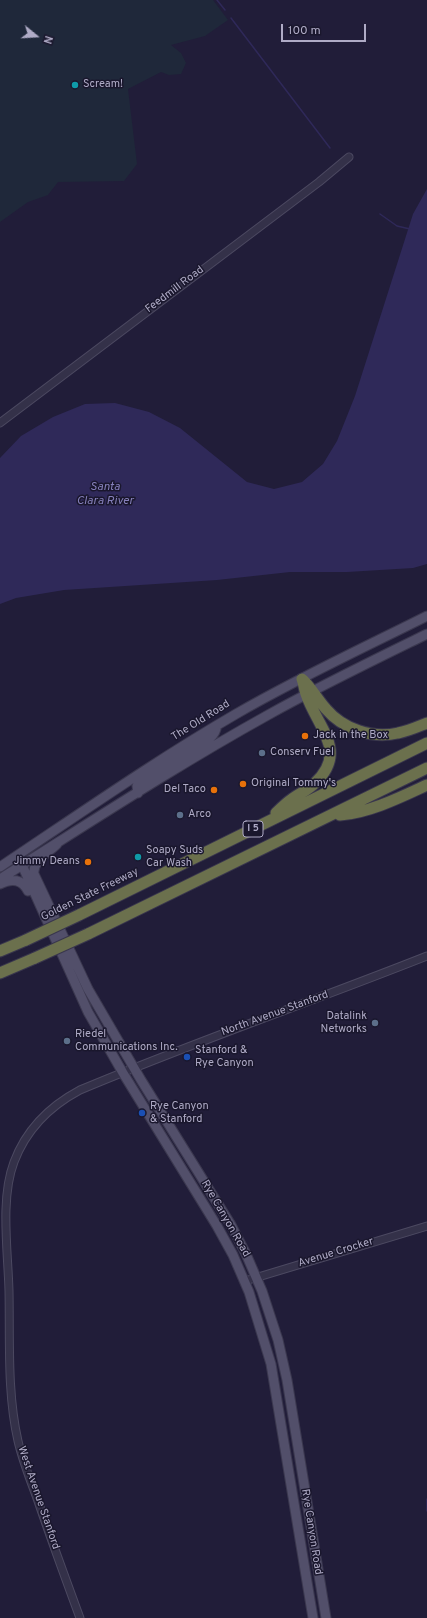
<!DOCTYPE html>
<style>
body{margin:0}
#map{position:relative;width:427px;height:1618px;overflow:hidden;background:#211d39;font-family:Overpass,sans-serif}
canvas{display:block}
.north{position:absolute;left:16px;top:16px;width:40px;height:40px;-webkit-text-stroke:3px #1a172d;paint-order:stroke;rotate:108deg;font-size:11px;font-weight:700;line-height:16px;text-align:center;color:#afabc6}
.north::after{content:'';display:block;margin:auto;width:14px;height:18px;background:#afabc6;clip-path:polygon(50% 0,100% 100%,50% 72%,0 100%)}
.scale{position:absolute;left:281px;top:24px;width:85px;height:18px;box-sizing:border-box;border:2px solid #afabc6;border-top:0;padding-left:5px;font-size:12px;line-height:14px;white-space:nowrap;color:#afabc6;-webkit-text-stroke:3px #1a172d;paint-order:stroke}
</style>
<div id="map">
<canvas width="427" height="1618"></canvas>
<div class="north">N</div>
<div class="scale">100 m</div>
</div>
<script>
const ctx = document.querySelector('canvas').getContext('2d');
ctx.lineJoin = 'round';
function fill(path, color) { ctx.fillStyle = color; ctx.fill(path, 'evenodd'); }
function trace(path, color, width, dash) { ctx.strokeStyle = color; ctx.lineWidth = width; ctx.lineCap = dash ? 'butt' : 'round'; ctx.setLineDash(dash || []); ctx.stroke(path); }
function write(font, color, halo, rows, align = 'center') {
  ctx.font = font + ' Overpass,sans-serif'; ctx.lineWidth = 3; ctx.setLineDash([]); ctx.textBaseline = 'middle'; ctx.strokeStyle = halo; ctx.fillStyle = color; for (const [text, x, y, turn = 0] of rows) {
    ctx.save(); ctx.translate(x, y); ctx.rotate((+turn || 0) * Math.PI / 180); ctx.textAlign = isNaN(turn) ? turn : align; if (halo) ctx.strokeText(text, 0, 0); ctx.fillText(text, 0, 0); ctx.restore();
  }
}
fill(new Path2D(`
 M0 0H213L228 20 205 36 171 45 181 53 186 63 181 74 169 75 161 72 128 89 137 164 124 181 58 182 48 195 28 202 0 222Z`), '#1f283a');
fill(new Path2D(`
 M427 189V564L413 568 347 572H290L217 580 64 590 16 598 0 604V458L21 436 53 417 85 404 115 403 149 412 180 428 247 482 274 489 302 482 323 464 337 441 355 396 413 214Z`), '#2f2959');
trace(new Path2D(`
 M217 0 225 10
 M231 18 330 148
 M380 214 397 226 410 229
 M427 1499V1511`), '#2f2959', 1.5);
const minor = new Path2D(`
 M0 423 319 182 349 157
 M245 1281 427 1226
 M80 1618C66 1580 52 1542 39 1504 32 1484 23 1463 18 1441 7 1393 10 1340 9 1291 8 1251 0 1199 14 1162 26 1130 50 1106 80 1090 194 1042 311 1002 427 956`);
const major = new Path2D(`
 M181 765 182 756 184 753C194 748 213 741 216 729
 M138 793 137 786 141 782 174 760 176 756V751
 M57 844C49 852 32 861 34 874L88 989 141 1080 231 1225 246 1254 262 1291 278 1340 287 1380 326 1618
 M22 865 88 1012 123 1073 217 1226 233 1255 249 1292 271 1364 313 1618
 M0 867C78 815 155 761 236 714 298 678 363 648 427 616
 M0 879C89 823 176 766 268 715 320 686 374 660 427 634
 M0 884C12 878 22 879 28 891`);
const highway = new Path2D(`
 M303 680C312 689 318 700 326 709 343 729 372 739 398 733 408 731 417 727 427 723
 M276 813C281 808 286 803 292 799 300 793 308 790 315 783 349 751 317 727 306 694 304 689 304 684 302 679
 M340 815C369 813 401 797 427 785
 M79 915 427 743
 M88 934 427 768
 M0 951 26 940
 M0 973 35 958`);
trace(minor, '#4c4961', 9);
trace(major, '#3b384f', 11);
trace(highway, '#39364d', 13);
trace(minor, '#343149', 7);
trace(major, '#524f6a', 9);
trace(highway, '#6b704d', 11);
const highwayBridge = new Path2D(`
 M26 940 79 915
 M35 958 88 934`);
trace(highwayBridge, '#39364d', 13, []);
trace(highwayBridge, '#6b704d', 11);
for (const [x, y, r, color] of [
 [75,85,4,"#0f9aa8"],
 [305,736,4,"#e8710a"],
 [262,753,4,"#5c6f8a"],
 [243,784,4,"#e8710a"],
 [214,790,4,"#e8710a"],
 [180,815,4,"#5c6f8a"],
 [138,857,4,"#0f9aa8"],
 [88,862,4,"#e8710a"],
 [375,1023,4,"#5c6f8a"],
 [67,1041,4,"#5c6f8a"],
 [187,1057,4,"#1a4fb4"],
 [142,1113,4,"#1a4fb4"]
]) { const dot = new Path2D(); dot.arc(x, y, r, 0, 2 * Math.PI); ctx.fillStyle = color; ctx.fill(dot); trace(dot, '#1a172d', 1.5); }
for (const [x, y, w] of [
 [253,829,20]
]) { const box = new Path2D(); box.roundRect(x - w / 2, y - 8, w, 16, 3); ctx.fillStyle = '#1a172d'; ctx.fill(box); trace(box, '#afabc6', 1); }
write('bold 10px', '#afabc6', null, [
 ["I 5",253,829]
]);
write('11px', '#afabc6', '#1a172d', [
 ["Scream!",83,85],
 ["Jack in the Box",313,736],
 ["Conserv Fuel",270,753],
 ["Original Tommy's",251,784],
 ["Del Taco",206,790,"right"],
 ["Arco",188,815],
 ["Soapy Suds",146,851],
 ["Car Wash",146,864],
 ["Jimmy Deans",80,862,"right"],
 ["Datalink",367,1017,"right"],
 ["Networks",367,1030,"right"],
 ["Riedel",75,1035],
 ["Communications Inc.",75,1048],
 ["Stanford &",195,1051],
 ["Rye Canyon",195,1064],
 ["Rye Canyon",150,1107],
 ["& Stanford",150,1120]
], 'left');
write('11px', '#afabc6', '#1a172d', [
 ["Feedmill Road",175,290,-37],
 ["The Old Road",201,721,-32],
 ["Golden State Freeway",90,895,-26],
 ["North Avenue Stanford",275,1014,-20],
 ["Rye Canyon Road",225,1219,60],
 ["Avenue Crocker",336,1253,-17],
 ["West Avenue Stanford",38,1498,71],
 ["Rye Canyon Road",311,1532,81]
]);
write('italic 12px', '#8680bb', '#1a172d', [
 ["Santa",105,488],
 ["Clara River",105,502]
]);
</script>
